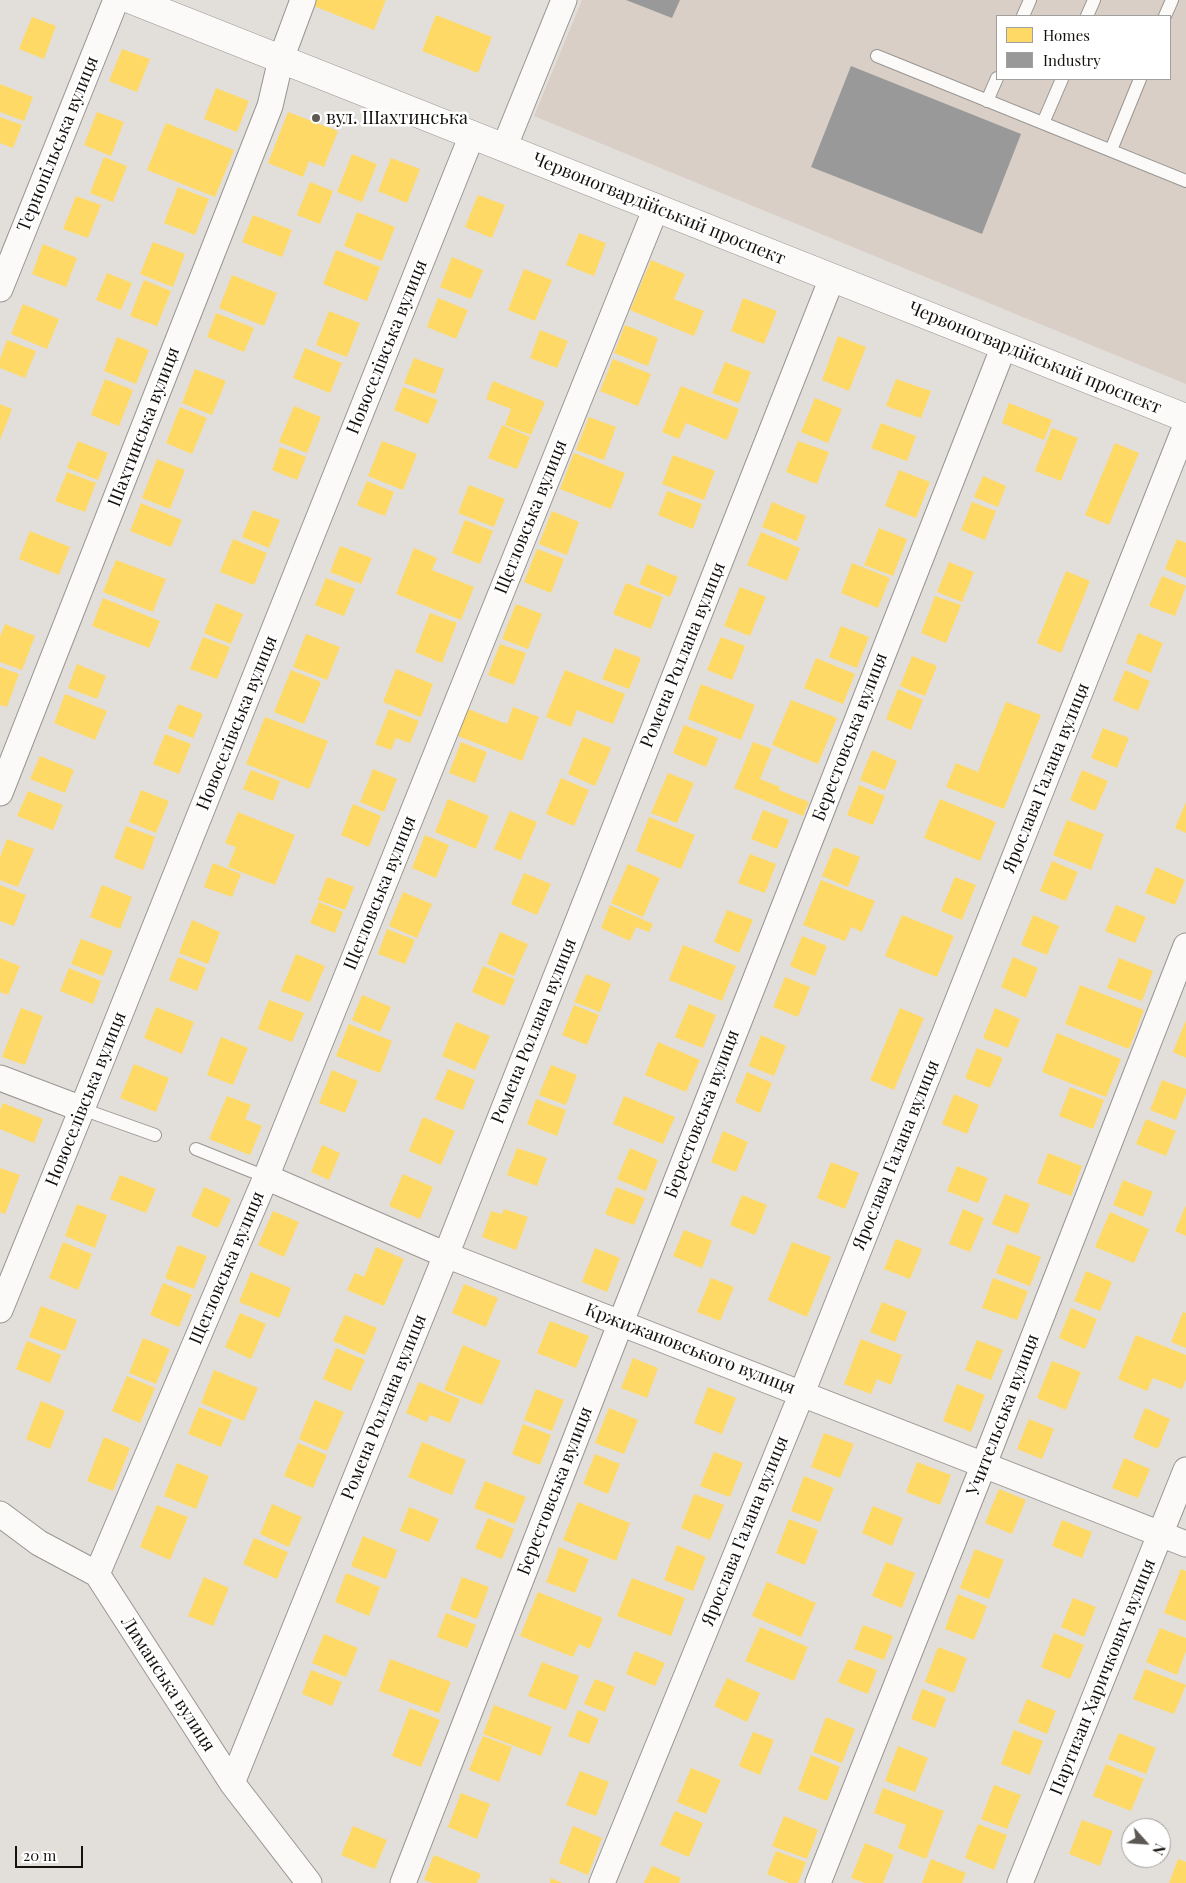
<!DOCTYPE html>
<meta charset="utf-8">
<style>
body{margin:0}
#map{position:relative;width:1186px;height:1883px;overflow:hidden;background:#e2deda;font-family:"Playfair Display",serif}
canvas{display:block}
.legend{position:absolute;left:996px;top:15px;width:175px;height:65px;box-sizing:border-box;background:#fff;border:1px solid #a1a09f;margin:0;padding:6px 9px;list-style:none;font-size:15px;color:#14110e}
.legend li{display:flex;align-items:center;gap:10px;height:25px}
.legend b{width:25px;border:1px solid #a1a09f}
.north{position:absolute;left:1121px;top:1818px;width:50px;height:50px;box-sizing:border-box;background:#fff;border:1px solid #a1a09f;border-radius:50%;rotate:116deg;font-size:14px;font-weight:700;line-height:20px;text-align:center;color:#14110e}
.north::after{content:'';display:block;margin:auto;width:18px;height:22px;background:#5c5955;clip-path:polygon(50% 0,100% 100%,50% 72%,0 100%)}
.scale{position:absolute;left:15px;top:1846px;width:68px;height:22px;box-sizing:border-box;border:2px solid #14110e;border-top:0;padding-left:6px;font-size:15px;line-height:18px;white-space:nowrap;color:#14110e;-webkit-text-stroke:4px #fff;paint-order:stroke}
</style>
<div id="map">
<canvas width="1186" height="1883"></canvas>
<ul class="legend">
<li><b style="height:14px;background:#ffd966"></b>Homes</li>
<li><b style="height:14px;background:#999"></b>Industry</li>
</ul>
<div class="north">N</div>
<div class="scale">20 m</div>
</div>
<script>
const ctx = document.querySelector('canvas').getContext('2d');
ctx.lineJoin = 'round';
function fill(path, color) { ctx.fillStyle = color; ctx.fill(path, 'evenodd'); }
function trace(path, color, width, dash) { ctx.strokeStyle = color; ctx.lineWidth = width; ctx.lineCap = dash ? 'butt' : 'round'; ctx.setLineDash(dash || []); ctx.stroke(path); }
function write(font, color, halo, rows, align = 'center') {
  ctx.font = font + ' "Playfair Display",serif'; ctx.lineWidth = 5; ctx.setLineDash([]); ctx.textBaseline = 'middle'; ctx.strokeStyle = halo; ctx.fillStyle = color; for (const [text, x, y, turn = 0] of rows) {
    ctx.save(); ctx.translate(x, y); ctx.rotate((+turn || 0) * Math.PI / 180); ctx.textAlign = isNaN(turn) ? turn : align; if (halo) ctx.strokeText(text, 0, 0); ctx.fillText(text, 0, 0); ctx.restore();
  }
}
fill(new Path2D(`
 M582 0H1186V384L534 116ZM997 16H1170V79H997Z`), '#d9cfc6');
fill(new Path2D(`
 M310 0H386L374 30 309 4Z
 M436 15 492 37 478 73 422 51Z
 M32 17 56 26 44 59 19 49Z
 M122 49 150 59 137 92 109 81Z
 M0 84 33 97 24 121 0 112Z
 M216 88 249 101 237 132 204 119Z
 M97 112 124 122 111 156 84 145Z
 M288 112 338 131 324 167 309 161 303 177 268 163Z
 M0 117 22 125 13 148 0 143Z
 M166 123 234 150 215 197 147 170Z
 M352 154 377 164 362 202 337 192Z
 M104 157 127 166 113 202 90 193Z
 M391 158 420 169 407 203 378 191Z
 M310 182 333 191 320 224 297 215Z
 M178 187 209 199 195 235 164 223Z
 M478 195 505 205 492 238 465 227Z
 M76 196 101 205 88 238 63 229Z
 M357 212 395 227 382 261 344 246Z
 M253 215 292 230 282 257 242 242Z
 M579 233 606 243 594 276 566 265Z
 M153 242 185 254 173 287 140 274Z
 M43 244 77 258 66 287 32 274Z
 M336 250 380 267 367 301 323 284Z
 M452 257 483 270 471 299 440 287Z
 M651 260 685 274 674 299 704 311 694 336 630 310Z
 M524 269 552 280 535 321 508 310Z
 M107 273 132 283 121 310 96 300Z
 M232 275 277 293 264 326 219 308Z
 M144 280 171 291 157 326 130 316Z
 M438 298 468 310 456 339 427 327Z
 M743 298 777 311 764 344 731 331Z
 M23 304 59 319 47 349 11 334Z
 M329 311 360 323 347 357 316 345Z
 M216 313 254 328 244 352 207 337Z
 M625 325 658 338 648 366 614 353Z
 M540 330 568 341 557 368 530 358Z
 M838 336 866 347 849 391 822 380Z
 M117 337 149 350 136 384 104 371Z
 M7 340 36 351 25 378 0 368V359Z
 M305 348 342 363 330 393 293 378Z
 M414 358 444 369 435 394 404 383Z
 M613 359 651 374 638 406 600 391Z
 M725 362 751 372 739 403 712 393Z
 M195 369 226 381 212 415 182 403Z
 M105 379 133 390 119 426 91 415Z
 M896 379 931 391 921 418 886 406Z
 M493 381 545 402 531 435 505 425 511 409 486 399Z
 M681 386 739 409 727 440 686 423 679 439 662 432Z
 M403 387 438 400 428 424 394 410Z
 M815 398 842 409 828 443 801 432Z
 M1009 403 1052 420 1044 440 1002 423Z
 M0 404 12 409 0 440Z
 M294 406 321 417 307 453 279 442Z
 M180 407 207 418 192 454 166 443Z
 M589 417 616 427 604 460 576 450Z
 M881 423 916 436 907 461 871 448Z
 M502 425 530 437 517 469 488 458Z
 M1052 428 1078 438 1061 481 1035 471Z
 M78 441 108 453 98 480 67 468Z
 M382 441 417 454 403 490 368 476Z
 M798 441 829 452 817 484 786 472Z
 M1115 443 1139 453 1109 525 1085 515Z
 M280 447 306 457 297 480 272 470Z
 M574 453 625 473 611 509 560 489Z
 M673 455 715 471 704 500 662 484Z
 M157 459 185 470 170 509 142 498Z
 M899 470 930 482 916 518 885 506Z
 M67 472 96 483 85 512 55 501Z
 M983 476 1006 486 998 507 974 497Z
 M367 481 394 492 385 516 357 505Z
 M469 485 505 499 494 527 458 513Z
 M667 491 702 504 693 529 658 515Z
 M772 502 806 516 797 541 762 527Z
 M972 502 996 511 985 540 961 530Z
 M141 503 182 520 171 547 130 531Z
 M253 510 280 520 269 548 242 537Z
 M552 511 579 522 567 555 539 544Z
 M465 520 493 531 480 564 452 553Z
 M879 528 907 539 893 576 864 565Z
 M30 531 70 547 59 575 19 559Z
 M761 532 800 548 787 581 747 565Z
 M233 539 267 553 254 585 220 572Z
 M1177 539 1186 543V578L1165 569Z
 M340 546 372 558 361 584 330 572Z
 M414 548 437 558 432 570 474 587 461 620 396 594Z
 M537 549 564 559 551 593 524 582Z
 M116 560 166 579 153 612 103 592Z
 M949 562 974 572 962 602 937 592Z
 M852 563 890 578 878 608 841 593Z
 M647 564 678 577 670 597 639 584Z
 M1066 571 1090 581 1061 653 1037 643Z
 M1162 576 1186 586 1175 616 1149 606Z
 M326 578 355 589 344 616 315 605Z
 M626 583 663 597 651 629 613 614Z
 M740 587 766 597 750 636 724 626Z
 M935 596 961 605 946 643 921 633Z
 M103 598 160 621 149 648 92 626Z
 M216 603 243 614 231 644 204 633Z
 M516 604 542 614 528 649 502 639Z
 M430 613 457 623 442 663 415 652Z
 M5 624 35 636 22 670 0 662V637Z
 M841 626 869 637 857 668 829 657Z
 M1138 633 1163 643 1151 673 1126 663Z
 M306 634 340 647 327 680 293 667Z
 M203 637 230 647 217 679 190 669Z
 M721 637 745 646 732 680 707 670Z
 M500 644 526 653 514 685 488 675Z
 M615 648 641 658 629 689 602 679Z
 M912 656 937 666 925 696 900 686Z
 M816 658 855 674 843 704 804 688Z
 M77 664 106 676 97 699 68 688Z
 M0 667 19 674 7 707 0 705Z
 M396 669 433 684 421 717 383 702Z
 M291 670 321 682 304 724 274 712Z
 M565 670 625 694 613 724 577 710 571 727 546 717Z
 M1125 670 1150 681 1138 711 1113 700Z
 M701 684 755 705 741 740 688 719Z
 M898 689 923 700 911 730 886 719Z
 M65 694 107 711 95 740 54 723Z
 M791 700 837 718 818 764 772 745Z
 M1006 702 1041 715 1004 809 946 787 956 763 978 772Z
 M178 704 203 714 193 738 168 728Z
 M513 707 539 717 522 761 458 736 468 709 507 724Z
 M389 709 419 721 410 743 396 738 391 750 375 744Z
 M265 717 328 741 309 789 246 764Z
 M684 725 718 738 706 767 673 753Z
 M1103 728 1129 738 1117 768 1091 758Z
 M165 734 191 744 179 774 153 764Z
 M583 737 611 748 595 786 568 774Z
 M461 742 487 752 475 783 449 773Z
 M753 742 772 749 760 779 780 787 779 790 809 802 803 816 734 788Z
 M872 750 897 761 885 790 860 780Z
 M40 756 74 770 65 793 30 779Z
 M373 769 397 779 384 812 360 802Z
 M251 770 280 781 273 801 243 789Z
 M1082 770 1108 781 1095 811 1070 800Z
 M668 773 694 783 677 823 651 813Z
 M561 778 589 790 574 826 546 814Z
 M859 785 885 796 873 825 847 815Z
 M141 790 169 801 156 833 129 822Z
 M28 791 63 805 53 830 17 816Z
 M448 799 489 816 476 849 435 832Z
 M940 799 996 822 980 861 924 838Z
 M1186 802V833L1175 828Z
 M353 804 381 816 369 847 341 835Z
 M763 810 789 820 777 849 751 839Z
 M510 811 537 822 521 860 494 849Z
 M238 812 295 835 275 885 228 867 236 847 225 843Z
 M649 817 695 835 681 869 636 851Z
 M1067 820 1104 834 1091 870 1053 855Z
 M126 826 155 837 143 870 114 858Z
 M425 835 449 845 436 878 412 868Z
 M7 839 34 849 18 887 0 880V857Z
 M834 847 860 857 848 887 822 876Z
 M750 854 776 864 765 893 738 883Z
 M1052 861 1078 872 1066 901 1040 891Z
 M213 863 241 874 232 897 204 887Z
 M628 864 660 878 643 917 611 903Z
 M1156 867 1185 880 1175 905 1145 893Z
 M524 873 551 884 537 915 511 904Z
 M327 877 354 887 345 910 318 900Z
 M955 877 976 885 962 920 941 911Z
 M821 880 875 901 862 932 851 927 845 941 803 925Z
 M0 885 26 895 14 926 0 921Z
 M102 885 132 897 120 929 90 917Z
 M403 892 432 904 417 938 389 926Z
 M319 902 343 912 335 933 310 923Z
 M610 905 653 924 649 932 636 927 630 941 601 928Z
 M1116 905 1146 917 1135 943 1105 931Z
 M727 910 753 920 739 953 714 942Z
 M902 915 954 936 937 977 885 956Z
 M1033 915 1059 926 1047 955 1021 945Z
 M192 920 220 932 208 964 179 953Z
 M387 929 415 940 405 964 378 954Z
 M500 932 528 944 514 976 487 964Z
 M802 936 827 946 815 976 790 966Z
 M81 939 113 951 103 976 71 964Z
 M683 945 736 966 722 1001 669 980Z
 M296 954 325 966 310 1002 281 991Z
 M178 957 206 968 197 991 169 980Z
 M1013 957 1038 968 1026 998 1001 987Z
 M0 958 20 966 8 995 0 992Z
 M1119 958 1153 971 1142 1001 1107 988Z
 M483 966 515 979 504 1006 472 992Z
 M69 968 101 981 93 1004 60 991Z
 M586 974 611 984 600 1012 574 1002Z
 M785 977 810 987 798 1017 773 1007Z
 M1080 985 1144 1010 1129 1049 1065 1024Z
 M362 995 391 1007 380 1032 352 1020Z
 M269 1000 304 1013 292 1042 258 1029Z
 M689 1004 716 1015 703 1048 675 1037Z
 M574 1005 599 1015 587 1045 562 1035Z
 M156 1007 194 1022 182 1054 144 1038Z
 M21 1008 43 1016 25 1065 2 1057Z
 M900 1008 924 1018 894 1090 870 1080Z
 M995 1008 1020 1019 1008 1048 983 1038Z
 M1186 1020V1058L1173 1052Z
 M456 1022 490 1036 475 1070 442 1056Z
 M349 1024 392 1041 380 1073 336 1056Z
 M1057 1033 1121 1059 1106 1097 1042 1072Z
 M761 1035 786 1046 774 1076 749 1066Z
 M221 1037 248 1048 233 1085 207 1075Z
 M658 1042 700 1060 686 1092 645 1075Z
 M977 1048 1003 1058 990 1088 965 1078Z
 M134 1064 169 1078 156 1112 120 1098Z
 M551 1065 577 1075 566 1105 539 1095Z
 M448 1069 475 1080 463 1110 435 1099Z
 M332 1070 358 1081 345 1113 319 1103Z
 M747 1072 772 1083 760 1113 735 1102Z
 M1162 1080 1186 1089V1094L1176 1120 1150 1110Z
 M1070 1087 1104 1100 1093 1129 1059 1116Z
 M954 1094 979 1105 967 1134 942 1124Z
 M227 1096 251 1105 245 1119 262 1126 250 1155 209 1139Z
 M624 1096 675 1117 663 1144 613 1124Z
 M536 1099 566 1110 557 1136 527 1124Z
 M3 1103 43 1119 34 1143 0 1129V1110Z
 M423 1117 455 1131 441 1165 409 1151Z
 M1146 1119 1176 1131 1166 1156 1136 1144Z
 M723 1131 748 1142 736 1172 711 1162Z
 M322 1145 340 1153 329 1180 311 1172Z
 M517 1148 547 1158 537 1186 507 1175Z
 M630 1148 658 1160 646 1191 617 1179Z
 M1048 1153 1082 1166 1071 1196 1037 1183Z
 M831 1162 859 1173 845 1209 817 1198Z
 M957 1166 988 1178 978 1203 947 1191Z
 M0 1168 20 1175 5 1214 0 1212Z
 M403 1174 433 1187 420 1219 389 1206Z
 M120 1175 156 1189 146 1213 110 1199Z
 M1123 1180 1153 1192 1143 1217 1113 1205Z
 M204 1187 231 1199 218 1228 191 1216Z
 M616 1187 645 1198 634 1225 605 1214Z
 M1005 1194 1030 1204 1018 1234 992 1224Z
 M742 1195 767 1205 755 1235 730 1225Z
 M77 1204 107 1215 95 1248 65 1236Z
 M1186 1205V1236L1175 1231Z
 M504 1209 528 1217 516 1250 482 1237 491 1211 502 1214Z
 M963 1209 984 1218 970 1252 949 1244Z
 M273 1211 299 1222 284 1257 258 1245Z
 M1110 1212 1149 1229 1134 1263 1095 1247Z
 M684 1230 712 1241 702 1268 673 1256Z
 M896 1239 922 1249 910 1279 884 1269Z
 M63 1242 92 1254 78 1290 49 1278Z
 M792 1242 831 1257 807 1317 768 1300Z
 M1007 1244 1041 1257 1030 1286 996 1273Z
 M178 1245 207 1256 194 1289 165 1278Z
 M376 1247 404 1259 384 1306 347 1290 355 1273 364 1277Z
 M595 1248 620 1258 607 1292 582 1282Z
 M1086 1271 1112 1282 1100 1311 1074 1301Z
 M251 1272 291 1288 279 1318 239 1302Z
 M711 1278 734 1287 720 1321 697 1312Z
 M993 1278 1028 1291 1017 1320 982 1308Z
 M163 1283 192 1295 179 1327 150 1315Z
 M464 1284 498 1298 486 1327 452 1313Z
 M882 1302 907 1312 895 1342 870 1332Z
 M41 1306 77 1320 65 1351 29 1337Z
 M1071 1308 1097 1319 1085 1349 1059 1338Z
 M1183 1312 1186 1313V1348L1171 1342Z
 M240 1313 266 1324 251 1359 225 1347Z
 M345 1315 377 1328 365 1355 333 1341Z
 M550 1321 589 1336 576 1368 537 1353Z
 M1136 1335 1186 1355V1379L1182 1389 1153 1378 1147 1391 1118 1379Z
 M143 1338 170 1349 156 1384 129 1373Z
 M861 1339 902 1355 891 1385 877 1379 871 1394 844 1384Z
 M977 1340 1003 1350 991 1380 965 1370Z
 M27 1341 61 1355 50 1383 16 1369Z
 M463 1345 501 1361 482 1405 444 1390Z
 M336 1348 365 1360 351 1391 323 1379Z
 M633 1358 658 1368 647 1398 621 1388Z
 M1052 1361 1081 1372 1066 1410 1037 1398Z
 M214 1370 258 1388 244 1421 201 1403Z
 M127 1376 155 1388 140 1423 112 1411Z
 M419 1382 460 1399 450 1423 430 1415 427 1422 406 1413Z
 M957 1384 985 1395 971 1432 943 1421Z
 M708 1387 736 1398 722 1434 694 1423Z
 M536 1389 564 1400 552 1431 524 1420Z
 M315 1400 344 1412 327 1451 299 1439Z
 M41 1401 65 1411 50 1449 26 1439Z
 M199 1407 232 1420 221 1447 188 1434Z
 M609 1408 638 1420 624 1454 595 1443Z
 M1145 1408 1170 1419 1158 1449 1133 1438Z
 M1029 1419 1054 1429 1042 1459 1017 1449Z
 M523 1424 551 1435 540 1465 512 1454Z
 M824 1433 854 1444 840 1478 811 1467Z
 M104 1437 130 1448 113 1491 87 1481Z
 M422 1442 466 1460 452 1495 408 1477Z
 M298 1443 327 1455 313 1488 284 1476Z
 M714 1452 743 1463 730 1497 700 1486Z
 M595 1454 620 1464 608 1494 583 1484Z
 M1124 1458 1150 1469 1138 1498 1112 1488Z
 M917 1462 951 1475 940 1505 906 1492Z
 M177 1463 209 1476 196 1509 164 1496Z
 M804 1476 834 1488 820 1522 791 1511Z
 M485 1481 526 1497 515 1524 474 1508Z
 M999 1489 1026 1500 1012 1534 985 1523Z
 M694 1494 724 1505 710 1540 681 1528Z
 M578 1502 630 1523 616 1561 563 1540Z
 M272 1504 302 1517 289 1547 260 1534Z
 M157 1505 188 1517 170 1560 140 1547Z
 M873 1506 903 1518 892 1546 862 1533Z
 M409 1507 439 1519 429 1542 400 1531Z
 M488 1518 514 1529 502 1559 475 1548Z
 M789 1519 818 1530 805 1565 776 1553Z
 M1062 1520 1092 1532 1082 1558 1052 1546Z
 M363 1536 397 1550 386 1579 351 1566Z
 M254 1538 288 1552 277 1579 243 1564Z
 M677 1545 706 1557 693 1591 664 1580Z
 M559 1547 589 1559 575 1593 546 1582Z
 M975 1549 1004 1560 989 1599 960 1588Z
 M886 1562 915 1573 902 1608 872 1596Z
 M1181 1569 1186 1571V1621L1164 1613Z
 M346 1573 380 1587 369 1616 335 1602Z
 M204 1577 229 1588 213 1626 188 1616Z
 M462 1577 489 1587 477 1619 450 1609Z
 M632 1578 685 1598 671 1636 617 1616Z
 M767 1582 816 1603 801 1637 752 1616Z
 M538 1592 603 1618 590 1649 579 1644 573 1657 520 1636Z
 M958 1594 987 1606 974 1640 945 1629Z
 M1073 1598 1096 1607 1084 1637 1061 1627Z
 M446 1613 476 1625 467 1648 437 1637Z
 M863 1625 893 1636 884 1660 854 1649Z
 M760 1627 808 1647 794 1681 745 1661Z
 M1160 1628 1186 1638V1651L1177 1675 1146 1662Z
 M1054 1633 1084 1645 1070 1679 1041 1667Z
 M324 1634 358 1648 346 1677 312 1663Z
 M938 1647 967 1658 954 1693 925 1682Z
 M635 1651 665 1663 655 1686 626 1674Z
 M390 1659 451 1682 439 1713 379 1691Z
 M848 1659 877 1670 868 1694 838 1682Z
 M542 1662 579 1676 566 1710 528 1696Z
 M1145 1669 1186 1685 1174 1714 1133 1699Z
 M311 1670 342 1682 332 1706 302 1694Z
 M727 1678 760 1693 747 1722 714 1706Z
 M595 1679 615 1687 605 1712 584 1704Z
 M922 1689 946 1698 935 1728 911 1719Z
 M1027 1699 1056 1711 1047 1734 1018 1722Z
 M494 1705 552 1727 541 1756 483 1734Z
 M410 1708 440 1720 421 1767 392 1756Z
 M578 1710 599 1719 589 1744 568 1736Z
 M826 1717 855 1729 842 1763 813 1752Z
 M1014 1730 1043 1741 1030 1775 1001 1764Z
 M753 1732 774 1740 760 1775 739 1766Z
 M1119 1733 1156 1748 1146 1774 1108 1759Z
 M483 1736 512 1747 499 1782 469 1770Z
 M898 1746 928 1758 915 1792 885 1781Z
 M811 1755 840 1767 827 1801 798 1790Z
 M1106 1764 1144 1779 1131 1811 1093 1796Z
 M691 1768 721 1780 706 1814 677 1802Z
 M580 1771 609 1782 596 1816 566 1805Z
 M994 1785 1021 1795 1007 1829 981 1819Z
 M883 1788 944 1811 926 1859 898 1848 906 1825 874 1813Z
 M461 1793 490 1804 477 1839 448 1827Z
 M675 1811 703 1823 689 1857 660 1845Z
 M784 1816 818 1830 807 1859 772 1846Z
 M1082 1820 1113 1831 1100 1866 1069 1854Z
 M978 1824 1007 1835 994 1870 965 1858Z
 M353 1826 387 1840 375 1869 341 1855Z
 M573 1826 602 1838 588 1875 559 1863Z
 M865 1843 894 1855 883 1883H865L851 1878Z
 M776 1851 806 1862 798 1883H789L767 1874Z
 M434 1855 481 1874 477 1883H433L424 1880Z
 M931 1859 966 1873 962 1883H922Z
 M1178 1859 1186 1862V1883H1169Z
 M652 1866 681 1878 679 1883H644Z
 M551 1878 563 1883H550Z`), '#ffd966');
fill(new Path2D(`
 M626 0H680L672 18Z
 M851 66 1021 134 982 234 811 167Z`), '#999');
const service = new Path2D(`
 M1023 16 1030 0
 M1087 16 1094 0
 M1165 16 1172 0
 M877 56 1186 181
 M987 101 997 78
 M1043 123 1062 79
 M1111 150 1140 79
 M82 1109 155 1135
 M196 1149 266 1177`);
const minor = new Path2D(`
 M504 148 564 0
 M0 289 116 0
 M0 793 270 106 281 59 303 0
 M0 1078 82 1109
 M266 1177 446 1255 1186 1544
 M0 1310 82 1109 472 135
 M0 1514 39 1543 97 1574 232 1783 309 1883
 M97 1574 266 1177 656 208
 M232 1783 446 1255 832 278
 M403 1883 621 1322 1004 346
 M602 1883 802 1393 1186 425
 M818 1883 984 1464 1186 946
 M1020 1883 1186 1470`);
const secondary = new Path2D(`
 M132 0 1186 418`);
trace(service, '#989592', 14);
trace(minor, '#989592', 27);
trace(secondary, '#989592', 29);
trace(service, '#fbfaf9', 12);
trace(minor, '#fbfaf9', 25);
trace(secondary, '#fbfaf9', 28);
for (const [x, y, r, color] of [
 [316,118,5,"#5c5955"]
]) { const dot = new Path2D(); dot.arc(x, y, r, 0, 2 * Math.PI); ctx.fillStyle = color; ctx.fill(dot); trace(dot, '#fff', 2); }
write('18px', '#14110e', '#fff', [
 ["вул. Шахтинська",326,118]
], 'left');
write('18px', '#14110e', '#fff', [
 ["Тернопільська вулиця",58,144,-68],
 ["Червоногвардійський проспект",659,209,22],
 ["Новоселівська вулиця",387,347,-68],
 ["Червоногвардійський проспект",1035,358,22],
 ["Шахтинська вулиця",144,427,-69],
 ["Щегловська вулиця",531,517,-68],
 ["Ромена Роллана вулиця",683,655,-68],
 ["Новоселівська вулиця",237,723,-68],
 ["Берестовська вулиця",850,737,-69],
 ["Ярослава Галана вулиця",1046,778,-68],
 ["Щегловська вулиця",380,893,-68],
 ["Ромена Роллана вулиця",534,1031,-68],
 ["Новоселівська вулиця",86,1099,-68],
 ["Берестовська вулиця",702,1114,-69],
 ["Ярослава Галана вулиця",896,1155,-68],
 ["Щегловська вулиця",227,1268,-67],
 ["Кржижановського вулиця",690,1349,21],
 ["Ромена Роллана вулиця",384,1407,-68],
 ["Учительська вулиця",1003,1415,-69],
 ["Берестовська вулиця",555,1491,-69],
 ["Ярослава Галана вулиця",745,1531,-68],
 ["Партизан Харичкових вулиця",1103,1677,-68],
 ["Лиманська вулиця",168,1684,57]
]);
</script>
